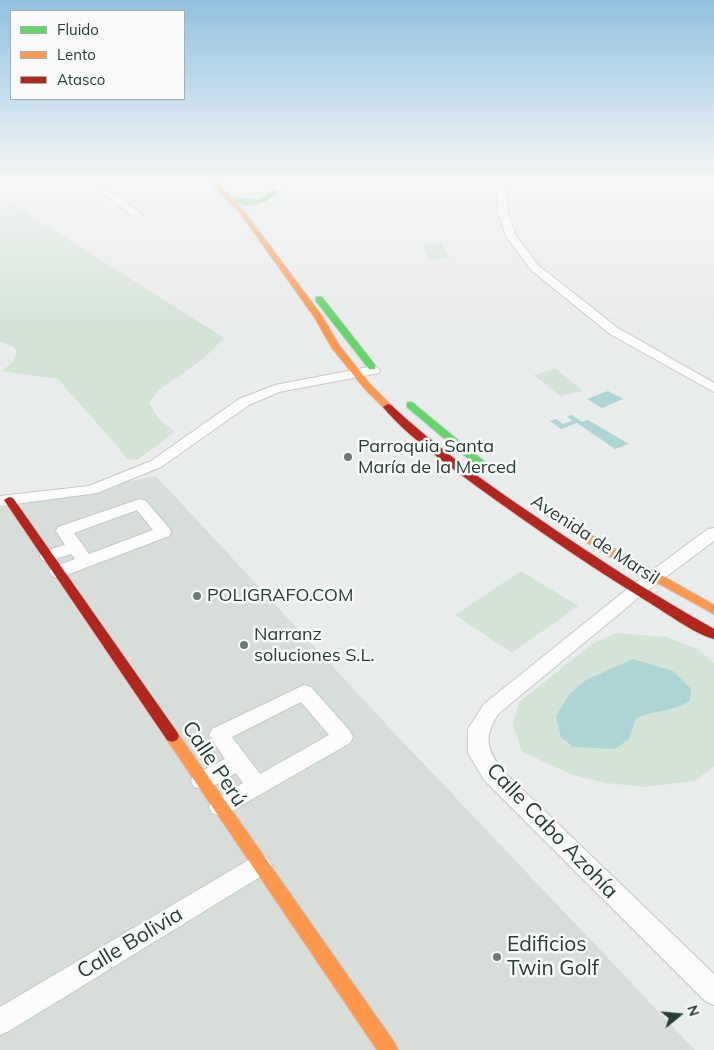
<!DOCTYPE html>
<meta charset="utf-8">
<style>
body{margin:0}
#map{position:relative;width:714px;height:1050px;overflow:hidden;background:#e8ecea;font-family:Mulish,sans-serif}
canvas{display:block}
.legend{position:absolute;left:10px;top:10px;width:175px;height:90px;box-sizing:border-box;background:#f7faf8;border:1px solid #a4afaa;margin:0;padding:6px 9px;list-style:none;font-size:15px;color:#273e35}
.legend li{display:flex;align-items:center;gap:10px;height:25px}
.legend b{width:25px;border:1px solid #a4afaa}
.north{position:absolute;left:654px;top:990px;width:50px;height:50px;-webkit-text-stroke:4px #f7faf8;paint-order:stroke;rotate:73deg;font-size:14px;font-weight:700;line-height:20px;text-align:center;color:#273e35}
.north::after{content:'';display:block;margin:auto;width:18px;height:22px;background:#273e35;clip-path:polygon(50% 0,100% 100%,50% 72%,0 100%)}
</style>
<div id="map">
<canvas width="714" height="1050"></canvas>
<ul class="legend">
<li><b style="height:6px;background:#63d668"></b>Fluido</li>
<li><b style="height:6px;background:#ff974d"></b>Lento</li>
<li><b style="height:6px;background:#b3261e"></b>Atasco</li>
</ul>
<div class="north">N</div>
</div>
<script>
const ctx = document.querySelector('canvas').getContext('2d');
ctx.lineJoin = 'round';
function fill(path, color) { ctx.fillStyle = color; ctx.fill(path, 'evenodd'); }
function trace(path, color, width, dash) { ctx.strokeStyle = color; ctx.lineWidth = width; ctx.lineCap = dash ? 'butt' : 'round'; ctx.setLineDash(dash || []); ctx.stroke(path); }
function write(font, color, halo, rows, align = 'center') {
  ctx.font = font + ' Mulish,sans-serif'; ctx.lineWidth = 5; ctx.setLineDash([]); ctx.textBaseline = 'middle'; ctx.strokeStyle = halo; ctx.fillStyle = color; for (const [text, x, y, turn = 0] of rows) {
    ctx.save(); ctx.translate(x, y); ctx.rotate((+turn || 0) * Math.PI / 180); ctx.textAlign = isNaN(turn) ? turn : align; if (halo) ctx.strokeText(text, 0, 0); ctx.fillText(text, 0, 0); ctx.restore();
  }
}
fill(new Path2D(`
 M156 476 399 738 695 1050H0V508Z`), '#d7ddd9');
fill(new Path2D(`
 M0 196 224 338 204 358 159 390 149 403 159 419 175 432 137 460 128 459 58 379 2 371 14 361 17 352 14 347 0 341Z
 M441 243 450 258 430 259 422 244Z
 M556 369 583 391 560 396 534 375Z
 M521 571 578 606 512 653 455 615Z
 M616 633 666 637 698 649 714 663V766L695 781 645 787 607 783 573 775 522 752 513 724 519 702 592 644Z`), '#d3e3d6');
fill(new Path2D(`
 M608 391 623 399 602 408 587 399Z
 M572 415 582 422 588 420 629 444 615 449 577 423 561 429 550 421 556 419 563 424 572 421 567 416Z
 M633 659 673 671 691 689 690 701C673 711 654 711 636 718L629 739 615 749 573 747 561 737 556 716 570 693 586 680Z`), '#aed5d5');
const street = new Path2D(`
 M83 177H93L142 215 140 217H134Z
 M280 177H289L278 193H272L270 191Z
 M496 177H504L508 212 516 236 539 266 618 328 714 383V392L610 334 531 270 506 236 498 212Z
 M374 366 380 370 379 373 279 392 249 405 161 467 97 493 0 506V496L89 486 151 461 239 399 275 385Z
 M140 499 146 501 169 528 171 532 169 536 64 576 58 578 52 576 49 572 52 568 75 559 71 554 48 561 42 560 40 556 42 552 65 545 56 531 58 527ZM137 510 153 530 89 554 74 533Z
 M714 528V541L643 594 498 714C484 737 486 746 500 768L714 974V1005L705 1001 484 780 468 753V729L484 704 631 586 708 529Z
 M304 685 311 687 350 731 353 737 350 743 228 813 220 816 212 813 209 807 212 801 243 783 236 773C223 780 209 792 194 787L191 781 194 775 225 759 209 735 212 729ZM301 702 329 735 260 774 232 737Z
 M260 855 268 858 272 865 268 872 9 1031 0 1035V1007L252 858Z`);
const fast = new Path2D(`
 M275 189 278 191C267 205 244 209 229 200L232 198 260 200Z
 M316 297H322L375 365V369H369L316 301Z
 M410 402 413 403 492 468 493 470 492 472H484L407 407V403Z`);
const slow = new Path2D(`
 M205 177H212L244 211 322 316 339 345 370 384 391 405V409H385L364 388 332 348 315 318 240 213Z
 M550 510 606 544 714 605V614L598 550 546 515 544 513Z
 M172 730 177 732 395 1043 398 1050H377L167 740 165 736 167 732Z`);
const jam = new Path2D(`
 M388 404 391 405C436 447 484 482 535 516 593 556 652 594 714 629V639C694 634 664 611 645 600 588 565 533 527 479 488 448 465 407 436 383 407Z
 M9 497 13 498 177 732 179 736 177 740 172 742 167 740 4 500Z`);
trace(street, '#c5c9c7', 2);
trace(fast, '#c4c9c7', 2);
trace(slow, '#c4c9c7', 2);
trace(jam, '#c4c9c7', 2);
fill(street, '#fcfcfc');
fill(fast, '#63d668');
fill(slow, '#ff974d');
fill(jam, '#b3261e');
const sky = ctx.createLinearGradient(0, 0, 0, 324);
sky.addColorStop(0, '#91c1e0');
sky.addColorStop(0.55, '#f5f6f6');
sky.addColorStop(1, '#f5f6f600');
ctx.fillStyle = sky;
ctx.fillRect(0, 0, 714, 324);
for (const [x, y, r, color] of [
 [348,457,5,"#6b7b74"],
 [197,596,5,"#6b7b74"],
 [244,645,5,"#6b7b74"],
 [497,957,5,"#6b7b74"]
]) { const dot = new Path2D(); dot.arc(x, y, r, 0, 2 * Math.PI); ctx.fillStyle = color; ctx.fill(dot); trace(dot, '#f7faf8', 2); }
write('18px', '#273e35', '#f7faf8', [
 ["Parroquia Santa",358,447],
 ["María de la Merced",358,468],
 ["POLIGRAFO.COM",207,596],
 ["Narranz",254,635],
 ["soluciones S.L.",254,656]
], 'left');
write('18px', '#273e35', '#f7faf8', [
 ["Avenida de Marsil",595,540,33]
]);
write('21px', '#273e35', '#f7faf8', [
 ["Calle Perú",214,764,56],
 ["Calle Cabo Azohía",552,831,46],
 ["Calle Bolivia",130,943,-31]
]);
write('21px', '#273e35', '#f7faf8', [
 ["Edificios",507,945],
 ["Twin Golf",507,969]
], 'left');
</script>
